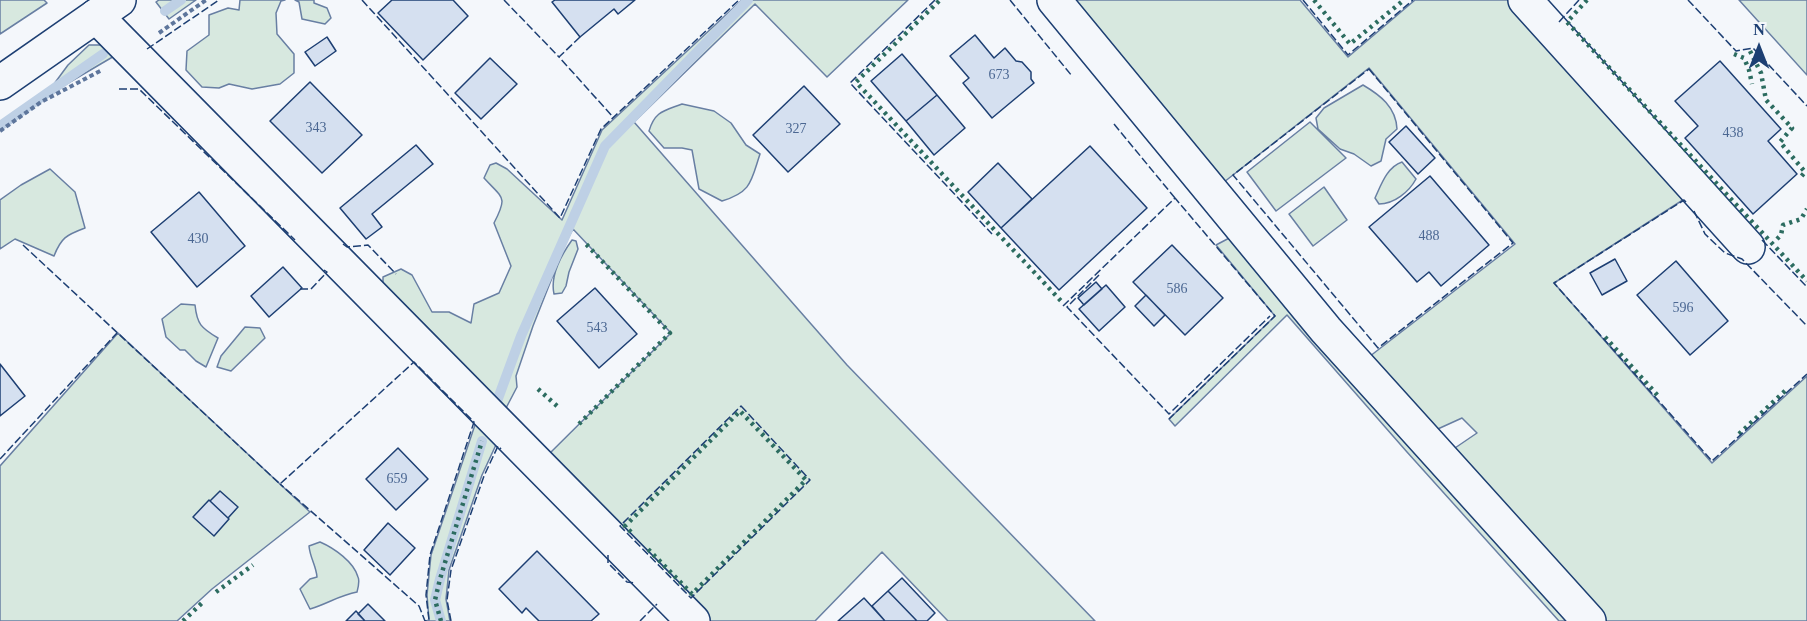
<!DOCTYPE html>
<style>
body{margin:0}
#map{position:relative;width:1807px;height:621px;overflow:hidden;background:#f4f7fb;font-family:Georgia,serif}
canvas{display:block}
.north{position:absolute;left:1729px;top:18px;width:60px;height:60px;-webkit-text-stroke:4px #f4f7fb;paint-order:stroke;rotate:0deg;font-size:16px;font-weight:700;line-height:24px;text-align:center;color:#1d3f73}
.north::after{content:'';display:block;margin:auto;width:21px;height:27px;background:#1d3f73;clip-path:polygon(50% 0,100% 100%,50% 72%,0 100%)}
</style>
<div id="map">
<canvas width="1807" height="621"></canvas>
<div class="north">N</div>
</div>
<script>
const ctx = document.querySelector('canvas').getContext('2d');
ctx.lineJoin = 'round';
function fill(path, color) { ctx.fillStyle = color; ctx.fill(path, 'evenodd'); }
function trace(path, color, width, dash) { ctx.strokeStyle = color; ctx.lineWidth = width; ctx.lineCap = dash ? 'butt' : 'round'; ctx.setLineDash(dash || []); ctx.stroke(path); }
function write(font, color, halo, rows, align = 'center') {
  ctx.font = font + ' Georgia,serif'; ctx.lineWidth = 4.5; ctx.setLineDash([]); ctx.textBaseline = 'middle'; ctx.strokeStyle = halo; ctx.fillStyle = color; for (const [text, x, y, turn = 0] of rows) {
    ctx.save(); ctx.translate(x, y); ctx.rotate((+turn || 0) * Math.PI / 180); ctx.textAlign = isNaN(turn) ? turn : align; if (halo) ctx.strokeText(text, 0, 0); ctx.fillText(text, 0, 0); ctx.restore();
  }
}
const green = new Path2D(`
 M0 0H44L47 3 0 34Z
 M159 0H196L169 19 156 2Z
 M240 0H285L281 1 276 13 277 34 294 54V73L280 84 252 89 229 84 219 88 202 87 186 70 187 51 209 35V15L228 8 239 10Z
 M295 0H314V3L327 8 331 18 325 24 302 19 299 2Z
 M742 0H908L827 77 755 4 634 122 847 365 1095 621H948L882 552 815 621H708L548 455 671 333 573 229 567 240 533 326 516 376 517 387 505 410 383 291V277L401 269 412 275 432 312H449L471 323 474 304 499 293 511 266 494 223C508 196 503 199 484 178L490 165 496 163 507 169 562 220 602 130Z
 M1063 0H1300L1348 57 1415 0H1514L1689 196 1554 283 1712 463 1807 376V621H1597L1452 450 1477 433 1462 418 1429 433 1365 360 1515 244 1369 68 1219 186Z
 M1739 0H1807V75Z
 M89 45H105L116 55 58 89 54 84 68 65Z
 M1363 85C1380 95 1396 107 1397 129L1386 139 1381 161 1371 166 1354 154 1340 149 1318 129 1316 118 1324 108Z
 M682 104 714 111 731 123 746 145 760 154C751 181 752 192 722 201L699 189 692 150 682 148H664L649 131C655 111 664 111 682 104Z
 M1310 122 1346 158 1276 211 1247 172Z
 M1402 162 1416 179C1409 192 1394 204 1379 204L1375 198C1381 185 1387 167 1402 162Z
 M50 169 75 192 85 228C66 235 61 238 54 256L15 239 0 249V200L21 185Z
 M1324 187 1347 220 1313 246 1289 214Z
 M1235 235 1568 621H1559L1407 452 1287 315 1175 426 1169 419 1275 316 1216 245Z
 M572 240 576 241 578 249 569 272 566 286 562 293 554 294C550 276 562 254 572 240Z
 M181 304 195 305C197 324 201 328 218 338L206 367 196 361 185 350H180L166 337 162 319Z
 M245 327 260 328 265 338 231 371 217 367 221 356Z
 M118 333 310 512 212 589 177 621H0V466Z
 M479 413 501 434 482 475 449 570 446 599 450 621H426L429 620 427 595 431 555Z
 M320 542C334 548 354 562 358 577 360 581 358 588 357 592 340 595 327 604 310 609L300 589 310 579 317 577C316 565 310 558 309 546Z`);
fill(green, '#d7e8df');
trace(green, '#687fa3', 1.5);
trace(new Path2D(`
 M165 11 181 0
 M0 126 103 54
 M496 404 521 336 605 146 748 0
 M441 621 435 600 440 579 482 441`), '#bed0e5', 10);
const building = new Path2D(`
 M392 0H453L468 16 423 60 378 13Z
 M555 0H635L618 14 614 9 580 37 552 2Z
 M975 35 994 58 1005 48 1016 61 1022 62 1031 72V79L1034 83 992 118 963 83 969 78 950 56Z
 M327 37 336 51 315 66 305 52Z
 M902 54 937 95 906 121 871 81Z
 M490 58 517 84 481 119 455 93Z
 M1720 61 1781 129 1768 141 1797 174 1753 214 1685 138 1698 126 1675 101Z
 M310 82 362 135 322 173 270 121Z
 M804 86 840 124 788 172 753 135Z
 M937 95 965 128 934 155 906 121Z
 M1406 126 1435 158 1418 174 1389 142Z
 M416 145 433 164 372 214 382 227 366 239 340 208Z
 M1090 146 1147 208 1059 290 1001 228Z
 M998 163 1032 199 1001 228 968 192Z
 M1430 176 1489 245 1441 286 1429 272 1417 282 1369 227Z
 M199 192 245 246 197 287 151 232Z
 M1172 245 1223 298 1185 335 1133 282Z
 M1615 259 1627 281 1602 295 1590 273Z
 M1676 261 1728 321 1690 355 1637 295Z
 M283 267 302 288 269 317 251 296Z
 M1096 282 1102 289 1084 305 1078 298Z
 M1106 285 1125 307 1099 331 1079 309Z
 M595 288 637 334 599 368 557 321Z
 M1146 295 1165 315 1154 326 1135 306Z
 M0 364 25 396 0 416Z
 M398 448 428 479 396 510 366 479Z
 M220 491 238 507 228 518 210 501Z
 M209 500 229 519 214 536 193 517Z
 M388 523 415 548 390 575 364 550Z
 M537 551 599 614 591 621H539L526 608 522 613 499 589Z
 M902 578 935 613 927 621H917L888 591Z
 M888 591 917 621H885L872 606Z
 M864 598 885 621H838Z
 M368 604 385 621H365L358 614Z
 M356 611 365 621H346Z`);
fill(building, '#d5e0f0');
trace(building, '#1d3f73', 1.5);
const minor = new Path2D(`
 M1054 0 1326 330 1589 621
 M1525 0 1748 247
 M96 16 693 621`);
const major = new Path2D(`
 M0 83 119 0`);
trace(minor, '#1d3f73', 36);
trace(major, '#1d3f73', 36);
trace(new Path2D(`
 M159 33 206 0
 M0 131 41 102 102 70`), '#5e769c', 4, [4.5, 3]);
trace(minor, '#f4f7fb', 33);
trace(major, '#f4f7fb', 33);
trace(new Path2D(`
 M1314 0 1350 44 1404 0
 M1587 0 1567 22 1807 281
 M939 1 856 82 1062 302
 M1750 51 1761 73 1766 100 1792 128 1780 142 1805 172 1800 178
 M1734 54 1744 58 1749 70 1752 84
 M1777 239 1781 235 1783 225 1801 219 1807 209
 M1605 337 1660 398
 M538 389 557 406
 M579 424 670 333 586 244
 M1739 434 1786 390
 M631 532 625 526 740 411 806 480 692 594 645 546
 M216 592 253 565
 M183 621 202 603
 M441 621 435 600 440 579 482 441`), '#2c6c60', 4.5, [3, 4.5]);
trace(new Path2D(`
 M362 0 560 218 601 129 739 0
 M504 0 559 57
 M935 0 850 83 992 234
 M1010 0 1072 76
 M1303 0 1348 55 1413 0
 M1688 0 1736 51 1753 48 1807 106
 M1559 22 1579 0
 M580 37 559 57 613 117
 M147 49 219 0
 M1369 69 1513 243 1378 348 1233 175Z
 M119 89H139L295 240
 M1114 124 1175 198
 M1686 202 1684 200 1554 283 1712 461 1807 374
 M1694 211 1705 234 1725 253 1742 259 1807 326
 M1762 240 1807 287
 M343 244 347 247 368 245 396 274
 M23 245 280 484 414 362 474 422 430 555 426 595 429 620 425 621 419 606 280 484
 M1099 275 1067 307 1169 414 1270 316
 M300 289H311L327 272 324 270
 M1063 306 1175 198 1275 316 1169 419
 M741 406 810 480 691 598 620 526Z
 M0 459 117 333
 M608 555V563L627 582 636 583
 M451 621 447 600 451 570 484 476 498 446 501 449
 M640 621 657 604`), '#1d3f73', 1.5, [8, 3]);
write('14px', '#4b6792', null, [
 ["673",999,75],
 ["343",316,128],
 ["327",796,129],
 ["438",1733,133],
 ["488",1429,236],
 ["430",198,239],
 ["586",1177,289],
 ["596",1683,308],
 ["543",597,328],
 ["659",397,479]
]);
</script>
